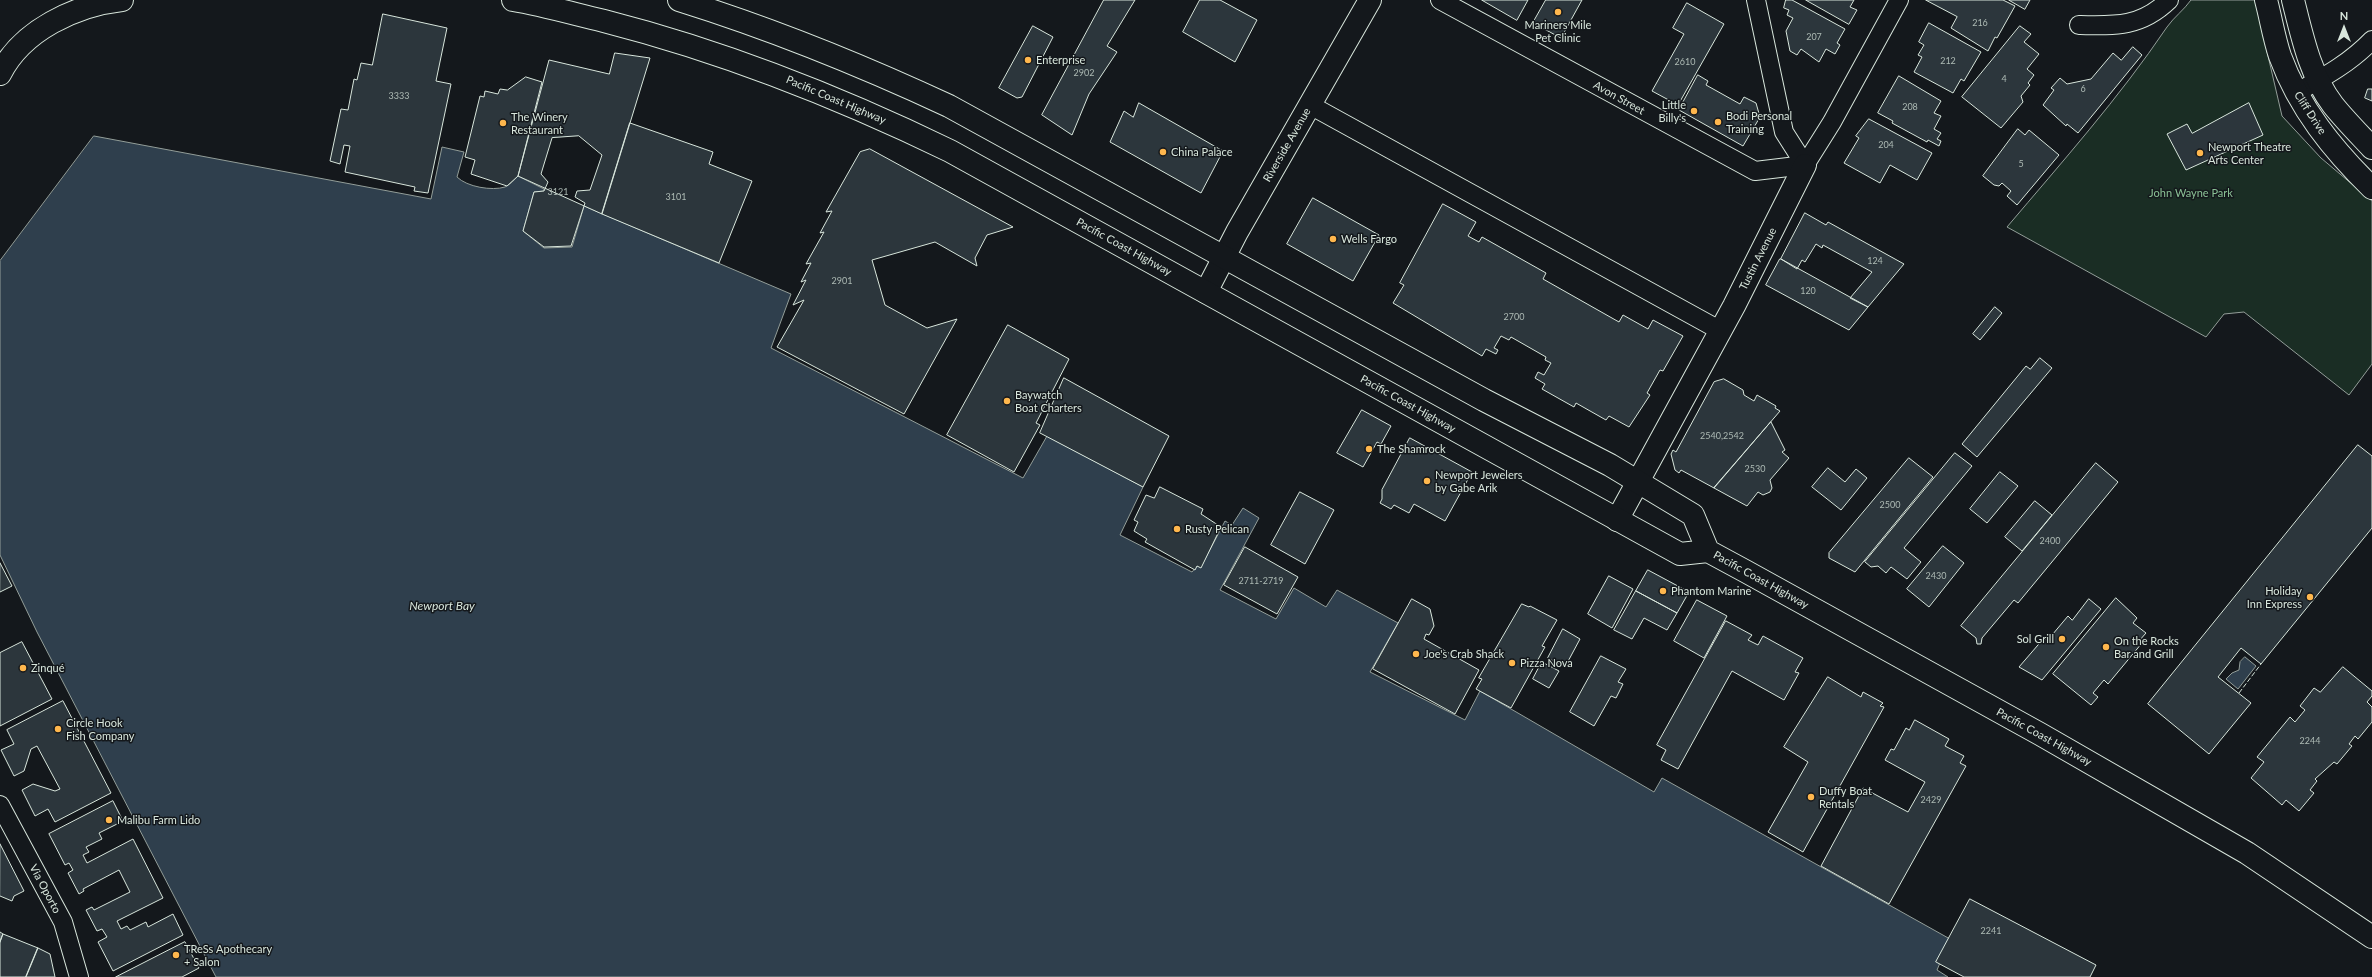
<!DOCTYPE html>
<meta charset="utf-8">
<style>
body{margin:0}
#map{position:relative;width:2372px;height:977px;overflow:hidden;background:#14181c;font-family:Lato,sans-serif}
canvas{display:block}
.north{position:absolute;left:2324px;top:8px;width:40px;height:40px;-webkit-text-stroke:3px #14181c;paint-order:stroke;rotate:0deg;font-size:11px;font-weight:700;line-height:16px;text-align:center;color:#d8e6dc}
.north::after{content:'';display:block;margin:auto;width:14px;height:18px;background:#d8e6dc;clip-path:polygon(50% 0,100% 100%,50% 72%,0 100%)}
</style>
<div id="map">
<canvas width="2372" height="977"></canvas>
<div class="north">N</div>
</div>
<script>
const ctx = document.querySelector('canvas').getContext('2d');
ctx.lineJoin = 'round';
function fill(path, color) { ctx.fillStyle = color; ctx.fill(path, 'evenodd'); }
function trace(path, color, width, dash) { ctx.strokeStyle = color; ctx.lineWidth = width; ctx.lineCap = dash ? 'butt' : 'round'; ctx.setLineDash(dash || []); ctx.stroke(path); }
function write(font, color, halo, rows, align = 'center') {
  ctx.font = font + ' Lato,sans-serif'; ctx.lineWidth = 3; ctx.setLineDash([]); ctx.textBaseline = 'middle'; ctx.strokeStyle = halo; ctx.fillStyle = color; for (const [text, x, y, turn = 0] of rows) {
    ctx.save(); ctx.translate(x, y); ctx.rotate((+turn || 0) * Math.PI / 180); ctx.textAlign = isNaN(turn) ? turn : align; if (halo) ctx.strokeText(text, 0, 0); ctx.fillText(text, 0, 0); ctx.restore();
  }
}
const green = new Path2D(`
 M2191 0H2255L2282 116 2321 158 2372 201V364L2349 395 2244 312 2224 314 2206 337 2007 227C2062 162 2119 98 2167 27 2174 17 2184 10 2191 0Z`);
fill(green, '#1a2d24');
trace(green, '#939e99', 1);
const water = new Path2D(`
 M94 136 431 199 442 147 464 152 457 177C467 187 492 191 505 187 510 185 514 180 518 176L544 189V191L534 192 523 231 544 248 572 247 584 206 791 294 771 348 1023 478 1047 436 1143 487 1120 535 1192 572 1197 566 1201 567 1225 521 1232 525 1243 508 1259 518 1220 590 1276 619 1294 588 1326 607 1337 590 1398 623 1370 672 1465 720 1480 691 1654 792 1662 778 1950 939 1937 970 1948 977H216L37 632 0 555V261Z
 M2245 657 2256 666 2238 689 2226 679 2232 673 2239 670 2240 662Z`);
fill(water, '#2f3f4d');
trace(water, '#939e99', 1);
const building = new Path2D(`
 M1104 0H1135L1107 46 1117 52 1089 94 1072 135 1042 115Z
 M1200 0H1220L1257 20 1235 62 1183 32Z
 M1482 0H1528L1517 20Z
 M1546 0H1582L1561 38 1533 23Z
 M1786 0H1792L1845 29 1837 43 1840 45 1835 54 1826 49 1819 62 1801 49 1797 55 1790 51 1786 31 1793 18 1787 15 1789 10 1784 8Z
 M1806 0H1854L1850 7 1857 10 1849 24Z
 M1926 0H2003L2015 6 1997 38 1995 37 1988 51 1951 28 1957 17Z
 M2009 0H2030L2025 9Z
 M1687 3 1724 24 1678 105 1652 91 1684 34 1673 28Z
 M383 14 447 28 436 81 451 84 428 193 414 191 415 187 345 172 350 146 344 145 340 164 330 161 341 109 348 110 354 79 357 80 361 63 372 65Z
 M1929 23 1981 52 1964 81 1961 79 1953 93 1914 72 1922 57 1918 55 1924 45 1919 42Z
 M1033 26 1053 37 1022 97 1017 98 999 88Z
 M2020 26 2031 34 2024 42 2039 54 2027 69 2034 75 2028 83 2030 85 2021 96 2023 102 2001 128 1962 97Z
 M2133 47 2142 55 2078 133 2067 124 2066 126 2043 105 2054 90 2051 88 2060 78 2067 84 2091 79 2113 53 2121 60Z
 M615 53 650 58 602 214 518 176 549 60 609 74Z
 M1698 75 1708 81 1706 85 1740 104 1744 97 1756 103 1760 117 1743 146 1679 110Z
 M1899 76 1941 101 1934 113 1941 116 1934 129 1941 133 1937 139 1941 141 1939 146 1928 140 1927 142 1892 123 1893 121 1878 113Z
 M526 77 542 82 518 176 507 186 471 174 475 160 465 157 480 96 484 97 485 91 498 94 500 89 507 90Z
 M2368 89H2372V101L2365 98Z
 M1139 103 1223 151 1201 193 1110 142 1124 111 1133 117Z
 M2249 103 2263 135 2186 170 2167 134 2187 124 2192 133Z
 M1869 119 1932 153 1917 180 1890 165 1880 183 1844 163 1859 138 1856 136Z
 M630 123 713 152 709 164 752 181 719 263 602 214Z
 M2018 129 2025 135 2029 130 2059 155 2017 205 2007 196 2011 191 2002 183 1999 186 1994 185 1983 176Z
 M579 136 602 155 590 190 577 191 575 197 585 203 571 246 544 247 523 231 534 192 544 191 548 182 541 174 552 138Z
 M870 149 1013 227 987 235 975 258 977 266 935 242 872 260 885 305 927 328 957 319 904 414 777 347 804 300 793 305 806 280 801 282 811 263 806 264 824 232 820 233 832 211 826 212 860 152Z
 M1313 198 1379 235 1353 281 1287 244Z
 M1443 204 1476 222 1468 236 1479 242 1482 237 1546 273 1543 279 1619 322 1623 315 1648 329 1653 320 1683 336 1663 371 1660 370 1647 393 1650 395 1629 427 1609 416 1606 420 1576 403 1574 407 1542 389 1545 384 1535 378 1538 372 1544 375 1551 363 1545 360 1546 357 1511 337 1509 340 1501 336 1494 348 1498 350 1496 354 1486 349 1482 356 1393 303 1404 285 1400 283Z
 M1805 213 1826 225 1828 222 1904 264 1868 307 1850 298 1872 272 1823 245 1822 248 1816 244 1805 262 1802 260 1797 269 1781 259Z
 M1780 259H1781L1868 307 1849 330 1766 285Z
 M1995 307 2002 313 1980 340 1973 334Z
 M1008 325 1069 359 1036 423 1040 425 1014 472 947 435Z
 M2040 358 2052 368 1977 457 1962 444 2026 366 2030 369Z
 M1064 378 1169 436 1143 487 1040 433Z
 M1724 379 1743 390 1744 395 1754 401 1757 395 1776 406 1775 408 1780 411 1714 488 1681 470 1679 473 1675 470 1671 454 1673 450 1676 452 1714 382Z
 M1362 410 1391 426 1381 444 1377 442 1363 467 1337 453Z
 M1771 422 1785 450 1782 452 1789 458 1770 480 1772 488 1770 492 1763 495 1758 492 1747 506 1714 488Z
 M1410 438 1472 472 1445 521 1414 504 1409 513 1394 505 1391 509 1380 503 1382 499V490Z
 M2358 445 2372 456V528L2261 664 2241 648 2218 677 2251 703 2209 754 2148 704Z
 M1955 453 1972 466 1904 548 1921 562 1907 579 1891 567 1886 573 1878 566 1871 567 1865 562Z
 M1909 458 1933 477 1855 572 1829 558V553Z
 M2096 463 2118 482 2018 603 2014 600 1982 638 1981 644H1977L1976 638 1961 626Z
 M1828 468 1845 482 1856 469 1867 478 1841 510 1812 487Z
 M2000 472 2018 486 1987 523 1970 509Z
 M1160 487 1203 509 1201 514 1221 527 1201 568 1197 566 1195 570 1145 542 1147 539 1134 531 1138 522 1134 520 1146 495 1154 498Z
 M1300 492 1334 510 1305 564 1271 545Z
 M2035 501 2052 515 2022 551 2005 537Z
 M1943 546 1964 563 1929 607 1907 589Z
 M1245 547 1298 577 1277 614 1224 585Z
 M0 563 12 586 0 592Z
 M1648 570 1689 592 1677 613 1636 591Z
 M1609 576 1633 589 1612 628 1588 614Z
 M1636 591 1677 613 1667 630 1644 618 1632 639 1614 630Z
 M2116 598 2137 618 2133 623 2146 633 2139 641 2142 643 2108 684 2104 680 2093 693 2098 697 2091 705 2053 674Z
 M1412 599 1430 609 1434 626 1429 635 1426 634 1424 639 1479 670 1455 714 1373 669Z
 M2089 599 2101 609 2042 680 2019 667 2044 638 2047 641 2068 616 2072 620Z
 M1697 600 1727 616 1704 658 1674 641Z
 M1522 604 1529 607 1530 606 1557 620 1542 646 1545 647 1511 708 1476 689 1482 679 1479 678Z
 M1726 621 1752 635 1748 640 1758 645 1763 636 1803 658 1795 672 1799 673 1784 700 1732 671 1678 769 1661 760 1666 750 1657 745Z
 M1563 629 1580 639 1565 667 1548 658Z
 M22 642 52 699 0 726V653Z
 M1601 656 1626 669 1618 682 1623 684 1616 698 1611 696 1594 726 1570 712Z
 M1542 662 1559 671 1549 688 1533 679Z
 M2343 667 2372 691V696L2367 702 2372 707V722L2358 739 2355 736 2349 744 2352 746 2337 764 2334 762 2315 779 2317 781 2310 790 2314 793 2299 811 2286 800 2282 805 2251 778 2264 762 2257 757 2290 717 2295 722 2305 710 2300 706 2314 688 2320 692Z
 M1828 677 1861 697 1863 692 1883 703 1880 706 1884 707 1803 852 1768 832 1808 762 1784 747Z
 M63 701 111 793 55 822 48 809 35 816 22 790 33 784 55 791 60 789 37 746 31 749 24 771 14 776 1 750 14 744 7 730Z
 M1915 720 1949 739 1945 746 1964 756 1960 763 1966 766 1889 904 1821 866 1863 788 1908 812 1925 782 1885 760 1891 749 1894 750 1906 728 1909 730Z
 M113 801 123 821 99 833 102 839 86 847 89 852 83 855 87 863 133 839 163 898 117 921 121 929 127 926 130 930 146 922 148 927 173 914 183 935 113 971 98 942 107 937 102 929 97 931 86 910 92 907 94 910 130 892 119 870 83 889 84 891 79 894 68 873 73 870 69 863 65 865 49 834Z
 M0 844 24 891 14 896 12 901 0 896Z
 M1970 899 2096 965 2090 977H1964L1936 962Z
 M0 932 3 934 0 942Z
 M3 934 38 948 26 977H0V942Z
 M185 942 199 968 182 977H116Z
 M38 948 50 954 55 977H26Z`);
fill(building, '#2c363c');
trace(building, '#d8e6dc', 1);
const minor = new Path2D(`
 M1440 0 1755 171 1805 165
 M1756 0 1784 132 1805 165
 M2079 25C2116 26 2141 27 2169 0
 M2296 93C2324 77 2350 63 2372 40
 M1310 105 1721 331
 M1805 165 1832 122 1899 0
 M0 805 63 922 79 977`);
const tertiary = new Path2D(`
 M1617 520 1734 306 1805 165`);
const secondary = new Path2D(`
 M2266 0C2271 19 2274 38 2280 56 2299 108 2333 150 2372 188
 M2293 0C2302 36 2310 75 2333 105 2345 120 2359 134 2372 148
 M1206 292 1237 232 1370 0`);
const trunk = new Path2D(`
 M513 0C543 5 574 14 604 21 725 52 839 97 950 151L1680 554 1708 551 1745 571 2040 734 2247 853 2372 937
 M679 0C772 29 861 65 949 106L1484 400 1610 465 1693 515 1708 551
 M0 74C22 30 76 5 122 0`);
trace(minor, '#d8e6dc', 20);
trace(tertiary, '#d8e6dc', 24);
trace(secondary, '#d8e6dc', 24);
trace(trunk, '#d8e6dc', 24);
trace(minor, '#14181c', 18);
trace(tertiary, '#14181c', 22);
trace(secondary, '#14181c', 22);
trace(trunk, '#14181c', 22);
trace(new Path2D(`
 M2239 693 2261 664`), '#d8e6dc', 1, [5, 2]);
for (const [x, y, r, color] of [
 [1558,12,4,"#ffb74d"],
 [1028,60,4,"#ffb74d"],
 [1694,111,4,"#ffb74d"],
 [1718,122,4,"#ffb74d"],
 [503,123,4,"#ffb74d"],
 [1163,152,4,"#ffb74d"],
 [2200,153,4,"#ffb74d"],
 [1333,239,4,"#ffb74d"],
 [1007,401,4,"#ffb74d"],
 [1369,449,4,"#ffb74d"],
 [1427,481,4,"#ffb74d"],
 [1177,529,4,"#ffb74d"],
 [1663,591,4,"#ffb74d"],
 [2310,597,4,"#ffb74d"],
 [2062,639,4,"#ffb74d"],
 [2106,647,4,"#ffb74d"],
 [1416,654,4,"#ffb74d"],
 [1512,663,4,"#ffb74d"],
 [23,668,4,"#ffb74d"],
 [58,729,4,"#ffb74d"],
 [1811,797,4,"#ffb74d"],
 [109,820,4,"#ffb74d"],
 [176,955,4,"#ffb74d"]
]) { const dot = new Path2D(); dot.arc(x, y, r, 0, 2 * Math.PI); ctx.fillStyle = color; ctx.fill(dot); trace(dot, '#14181c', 1.5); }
write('9px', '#adbab4', null, [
 ["216",1980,23],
 ["207",1814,37],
 ["212",1948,61],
 ["2610",1685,62],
 ["2902",1084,73],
 ["4",2004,79],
 ["6",2083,89],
 ["3333",399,96],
 ["208",1910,107],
 ["204",1886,145],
 ["5",2021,164],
 ["3121",558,192],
 ["3101",676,197],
 ["124",1875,261],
 ["2901",842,281],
 ["120",1808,291],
 ["2700",1514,317],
 ["2540,2542",1722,436],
 ["2530",1755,469],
 ["2500",1890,505],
 ["2400",2050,541],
 ["2430",1936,576],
 ["2711-2719",1261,581],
 ["2244",2310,741],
 ["2429",1931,800],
 ["2241",1991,931]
]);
write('11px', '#d8e6dc', '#14181c', [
 ["Mariners Mile",1558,25,"center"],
 ["Pet Clinic",1558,38,"center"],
 ["Enterprise",1036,60],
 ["Little",1686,105,"right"],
 ["Billy's",1686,118,"right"],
 ["Bodi Personal",1726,116],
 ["Training",1726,129],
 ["The Winery",511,117],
 ["Restaurant",511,130],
 ["Newport Theatre",2208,147],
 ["Arts Center",2208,160],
 ["China Palace",1171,152],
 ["Wells Fargo",1341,239],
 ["Baywatch",1015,395],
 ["Boat Charters",1015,408],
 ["The Shamrock",1377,449],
 ["Newport Jewelers",1435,475],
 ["by Gabe Arik",1435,488],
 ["Rusty Pelican",1185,529],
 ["Phantom Marine",1671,591],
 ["Holiday",2302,591,"right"],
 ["Inn Express",2302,604,"right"],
 ["Sol Grill",2054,639,"right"],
 ["On the Rocks",2114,641],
 ["Bar and Grill",2114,654],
 ["Joe's Crab Shack",1424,654],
 ["Pizza Nova",1520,663],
 ["Zinqué",31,668],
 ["Circle Hook",66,723],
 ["Fish Company",66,736],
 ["Duffy Boat",1819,791],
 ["Rentals",1819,804],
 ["Malibu Farm Lido",117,820],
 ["TReSs Apothecary",184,949],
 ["+ Salon",184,962]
], 'left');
write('11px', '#d8e6dc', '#14181c', [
 ["Avon Street",1619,98,29],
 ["Pacific Coast Highway",836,100,23],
 ["Cliff Drive",2310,113,57],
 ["Riverside Avenue",1287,145,-60],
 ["Pacific Coast Highway",1124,247,29],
 ["Tustin Avenue",1758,259,-63],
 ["Pacific Coast Highway",1408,404,29],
 ["Pacific Coast Highway",1761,580,29],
 ["Pacific Coast Highway",2044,737,29],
 ["Via Oporto",45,889,62]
]);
write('11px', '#8ac095', '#14181c', [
 ["John Wayne Park",2191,193]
]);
write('italic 12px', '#d8e6dc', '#14181c', [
 ["Newport Bay",442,606]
]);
</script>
